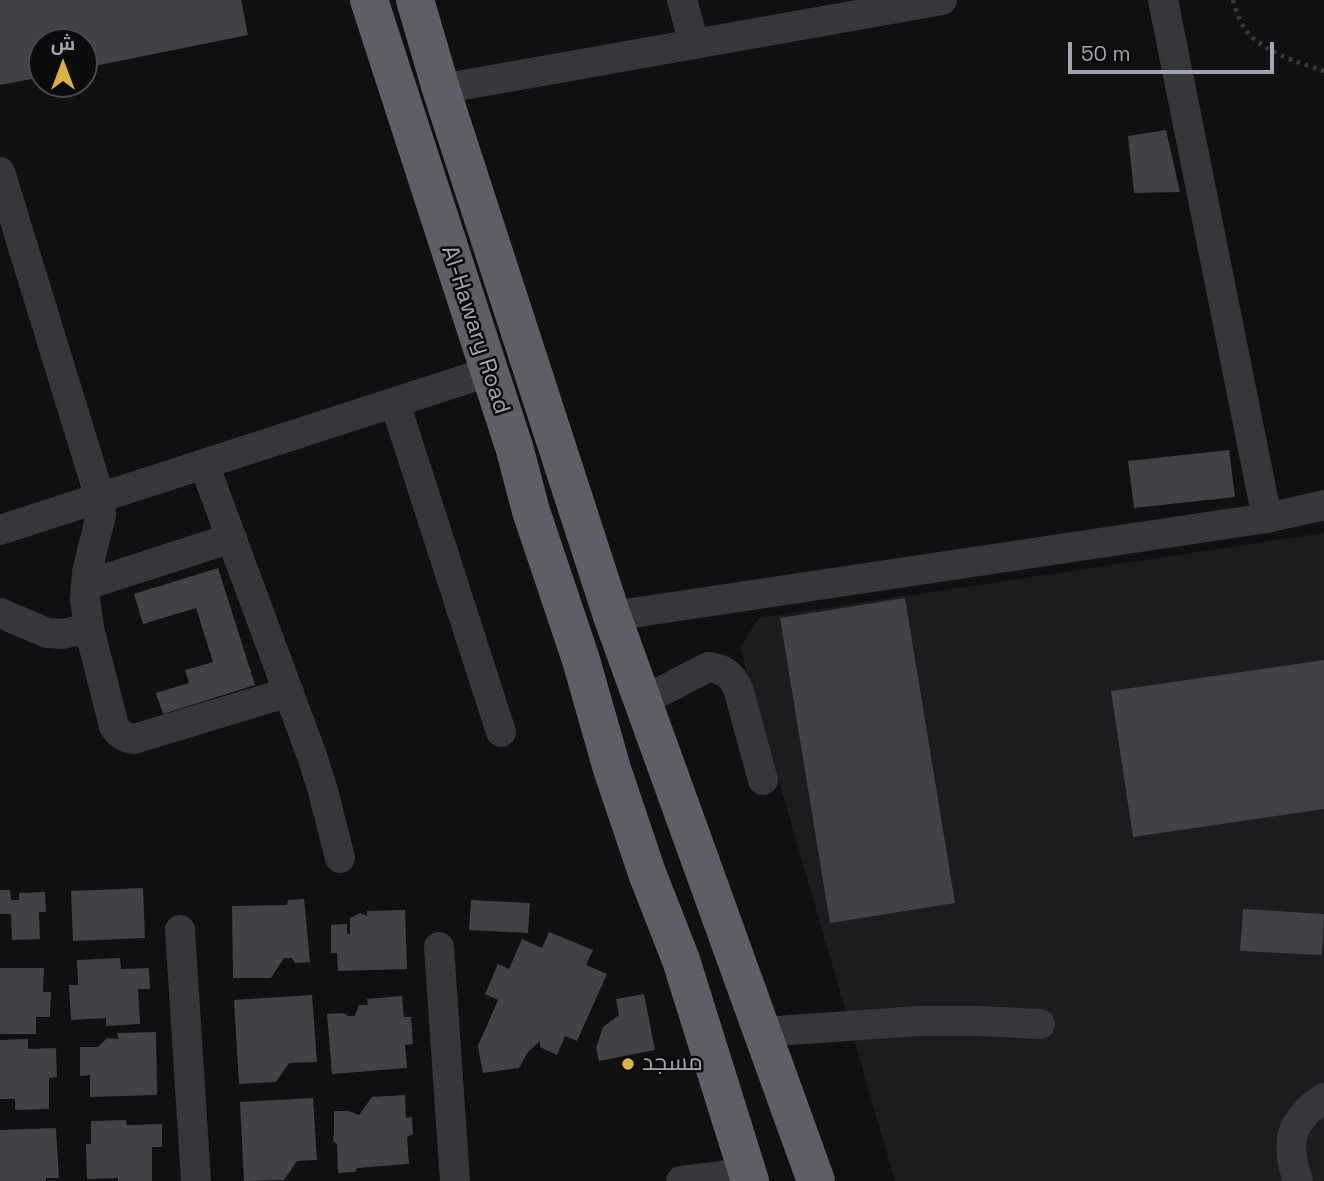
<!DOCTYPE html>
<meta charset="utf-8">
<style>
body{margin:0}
#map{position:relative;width:1324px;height:1181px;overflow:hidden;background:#101011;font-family:"Space Grotesk",Cairo,sans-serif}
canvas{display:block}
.north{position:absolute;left:28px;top:28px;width:70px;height:70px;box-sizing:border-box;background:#0b0b0c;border:2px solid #48494e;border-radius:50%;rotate:0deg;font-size:19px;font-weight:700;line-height:28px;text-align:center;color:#a3a6b0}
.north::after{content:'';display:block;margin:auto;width:24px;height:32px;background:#dbb43d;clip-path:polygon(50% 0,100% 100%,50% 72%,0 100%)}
.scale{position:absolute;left:1068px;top:42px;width:206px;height:32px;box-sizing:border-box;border:4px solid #a3a6b0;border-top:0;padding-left:9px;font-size:21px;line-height:24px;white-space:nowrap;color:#a3a6b0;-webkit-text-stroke:5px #0b0b0c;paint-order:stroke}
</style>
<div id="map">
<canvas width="1324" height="1181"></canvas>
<div class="north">ش</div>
<div class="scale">50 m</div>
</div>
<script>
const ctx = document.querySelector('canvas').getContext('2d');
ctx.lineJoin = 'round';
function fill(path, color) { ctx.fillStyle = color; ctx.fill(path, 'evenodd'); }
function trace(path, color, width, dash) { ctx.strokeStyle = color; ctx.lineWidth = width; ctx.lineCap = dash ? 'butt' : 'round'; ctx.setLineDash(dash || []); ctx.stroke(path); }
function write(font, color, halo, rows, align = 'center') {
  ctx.font = font + ' "Space Grotesk",Cairo,sans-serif'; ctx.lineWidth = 5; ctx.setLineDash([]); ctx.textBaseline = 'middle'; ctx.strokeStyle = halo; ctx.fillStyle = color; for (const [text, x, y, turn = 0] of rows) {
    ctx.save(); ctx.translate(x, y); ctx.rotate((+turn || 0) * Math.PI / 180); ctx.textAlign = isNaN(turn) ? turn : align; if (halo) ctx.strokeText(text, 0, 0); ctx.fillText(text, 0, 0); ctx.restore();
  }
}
fill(new Path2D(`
 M1324 533V1181H895L740 647 759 618Z`), '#1c1c1e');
fill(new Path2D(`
 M0 0H241L248 35 84 68V42H42V77L0 85Z
 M1166 130 1180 192 1134 193 1128 136Z
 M1229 450 1235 497 1134 508 1128 461Z
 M218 568 255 685 163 714 156 693 189 683 185 670 213 662 196 608 143 624 134 594Z
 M905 598 955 903 830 923 780 618Z
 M1324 660V809L1133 837 1111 691Z
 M143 888 145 938 73 941 71 891Z
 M0 890H10L11 900H19V893L45 892 46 912H39L40 939 12 940 11 914H0Z
 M304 899 310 962 295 963 292 958H284L271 978H233L232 906 287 905 288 900Z
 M471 900 530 903 528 933 469 930Z
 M1243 909 1324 914 1322 955 1240 951Z
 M405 910 407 969 338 971 337 953H331V925L347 924V934H350V918L360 913 367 916V911Z
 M549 932 593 950 586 965 607 974 577 1041 565 1036 557 1055 540 1047V1041L528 1052 519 1068 483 1073 478 1046 498 1000 485 994 498 964 509 969 522 939 542 948Z
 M120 958 121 969 149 968 150 989H138L140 1024 106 1026V1018L71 1020 69 985H78L77 960Z
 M0 968H44L43 992H51L50 1017H36V1034H0Z
 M644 994 655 1050 599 1061 596 1048 603 1027 619 1015 616 999Z
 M312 995 317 1062 289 1063 276 1082 239 1084 234 1000Z
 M402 996 404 1017H411L413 1044 405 1045 407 1068 332 1074 327 1014 343 1013 348 1016H355L359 1005H368L367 999Z
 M156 1032 157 1095 90 1097V1075L80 1076V1047H98L107 1038 119 1039 117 1033Z
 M28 1039V1049L56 1048 57 1077 49 1078V1109L15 1110V1099H0V1040Z
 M405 1095 406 1118 412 1117 413 1134 407 1137 409 1164 357 1168 355 1172 338 1173 337 1144 333 1141 334 1133V1111H348L359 1115 372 1097Z
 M313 1098 317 1160 297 1161 284 1180 244 1181 240 1102Z
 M126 1120 127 1125 162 1124V1147H152V1181H118V1178L87 1179 86 1144H91V1121Z
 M56 1128 59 1178H46V1181H0V1130Z`), '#424246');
trace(new Path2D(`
 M1233 0C1236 11 1241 26 1250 35 1267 53 1300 63 1324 71`), '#393a3e', 4.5, [3.5, 5]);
trace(new Path2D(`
 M682 0 694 44
 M1163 0 1267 518
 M441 89 942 0
 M0 172 100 498 101 515 87 572 85 599 89 628 114 726C119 734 124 738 134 739L289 692
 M395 403 501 732
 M204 464 312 756 323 791 340 858
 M0 530 488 372
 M86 585 232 538
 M0 613 47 633 63 634 89 628
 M612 616 1267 518 1324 505
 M643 701 708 667C725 669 734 676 739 692L763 780
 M180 930 196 1181
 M439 947 455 1181
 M762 1032 919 1021H979L1040 1024
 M681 1181 747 1173
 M1298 1181C1285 1143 1289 1121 1324 1098`), '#36373a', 30);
trace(new Path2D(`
 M369 0 515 450 531 511 581 660 612 769 647 873 681 960 750 1181
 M415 0 441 89 612 616 816 1181`), '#5e5f66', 38);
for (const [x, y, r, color] of [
 [628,1064,7,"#dbb43d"]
]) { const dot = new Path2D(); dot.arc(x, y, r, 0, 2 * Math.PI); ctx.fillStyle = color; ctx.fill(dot); trace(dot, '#0b0b0c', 2.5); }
write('23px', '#a3a6b0', '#0b0b0c', [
 ["Al-Hawary Road",475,330,72]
]);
write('23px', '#a3a6b0', '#0b0b0c', [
 ["مسجد",642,1064]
], 'left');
</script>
